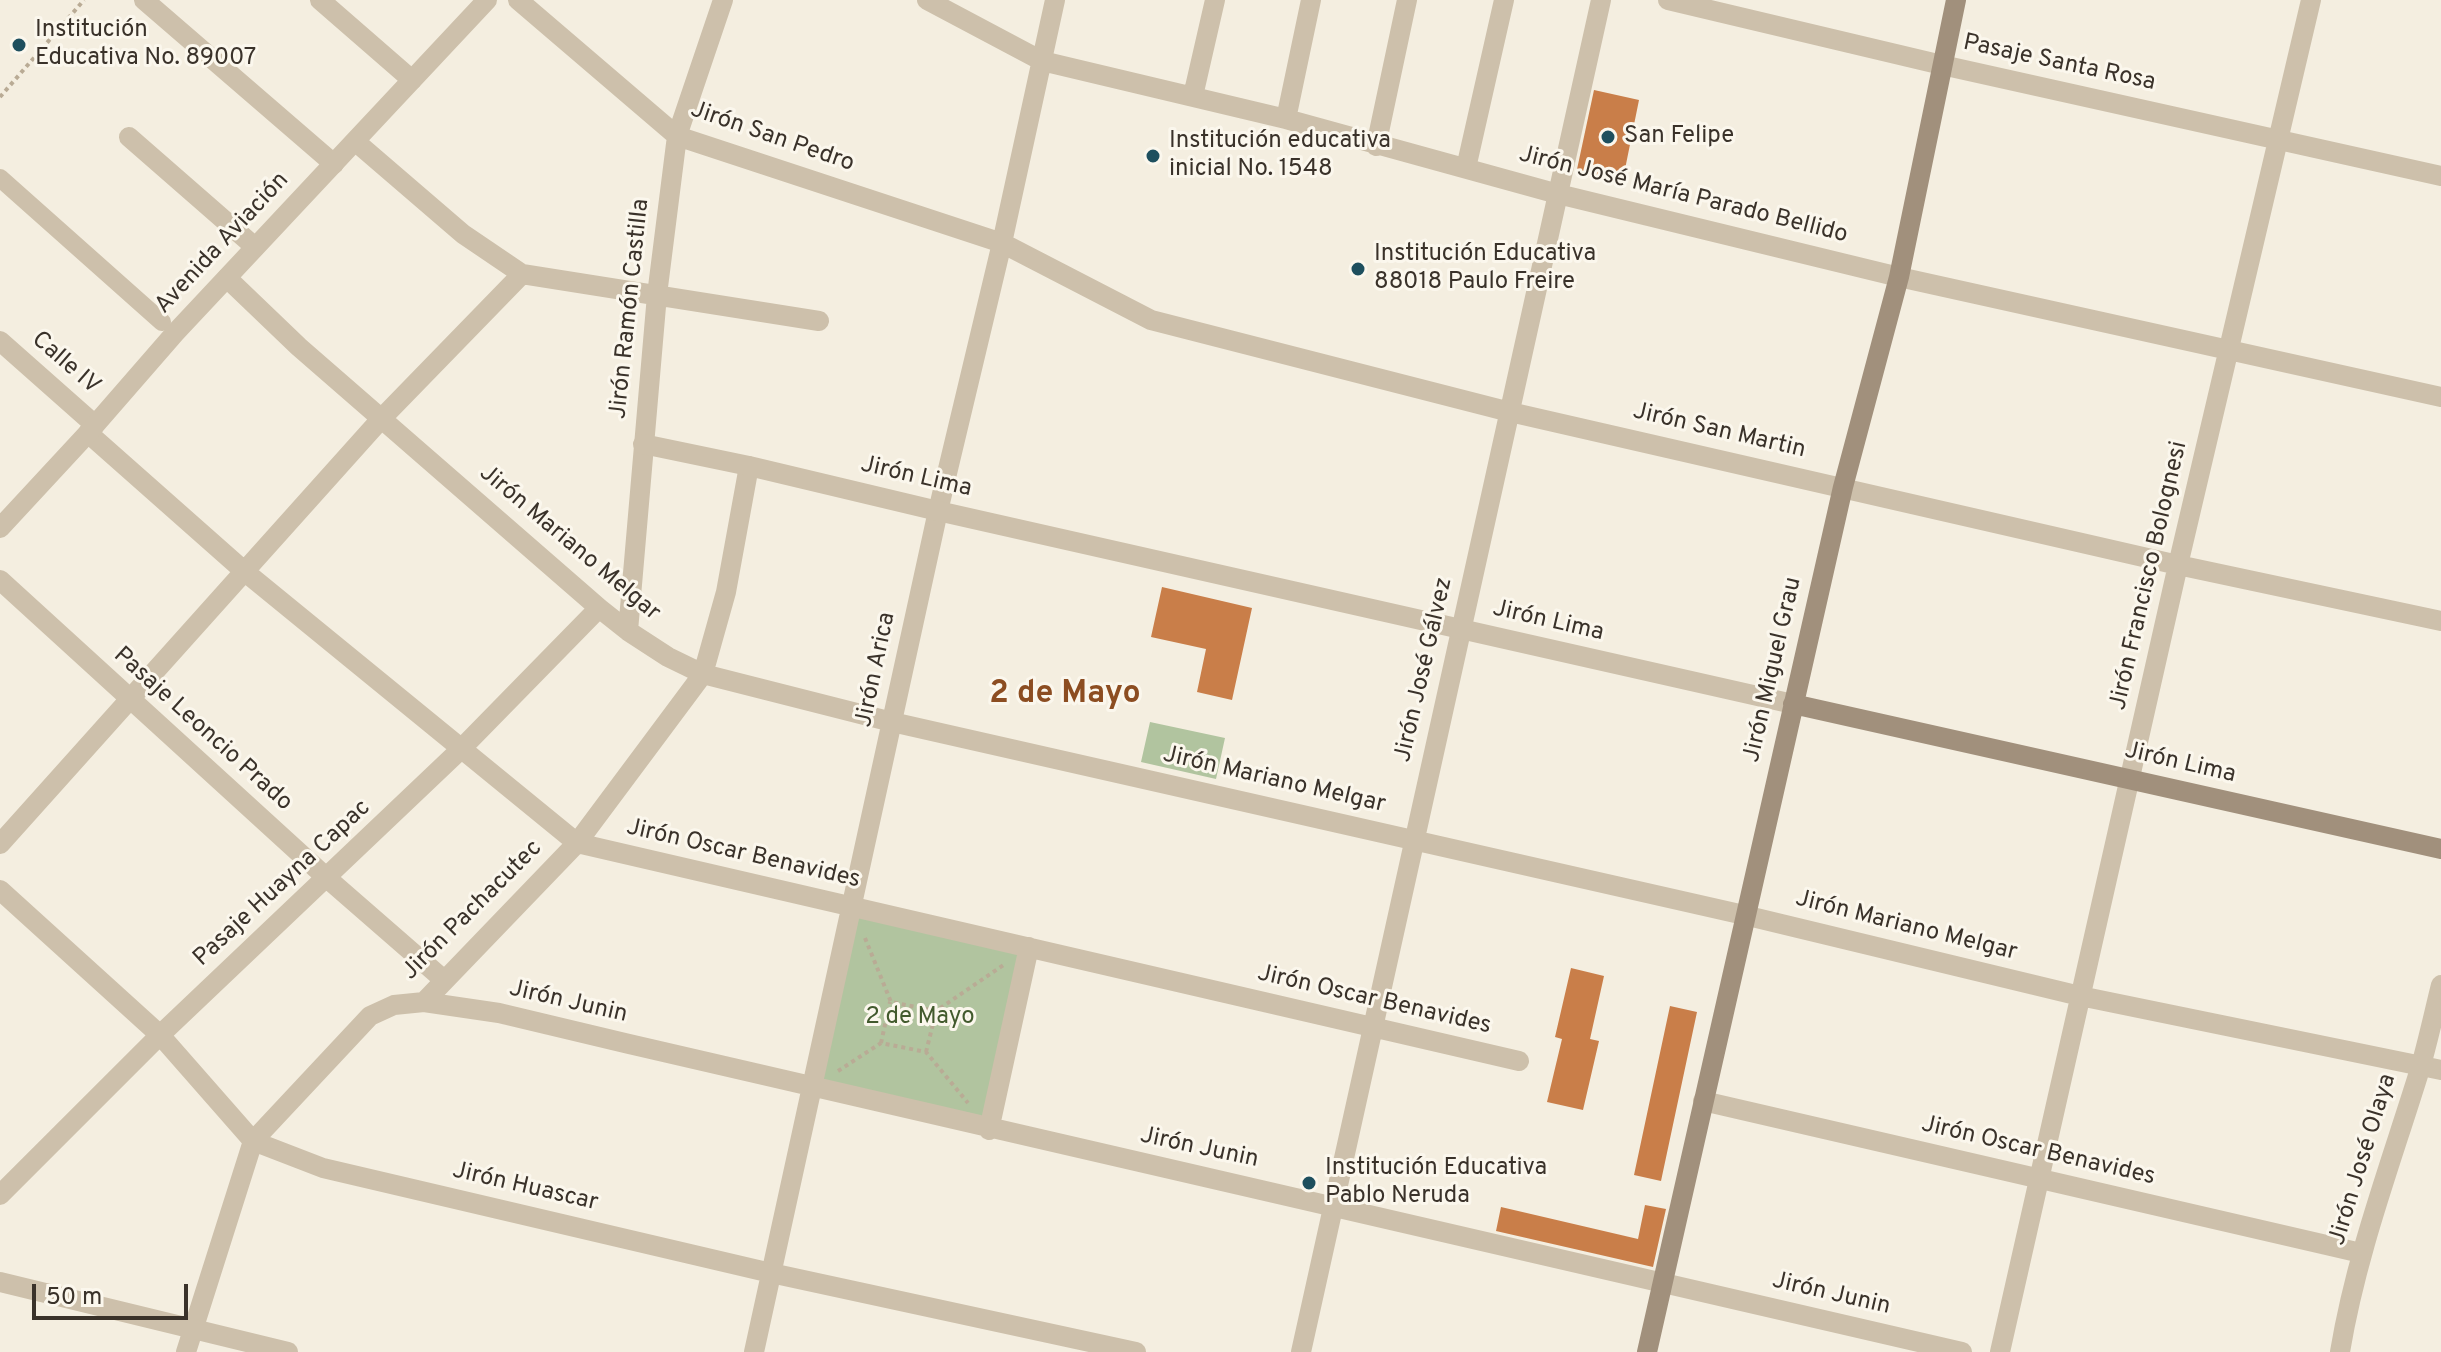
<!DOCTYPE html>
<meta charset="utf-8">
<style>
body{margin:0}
#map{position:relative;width:2441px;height:1352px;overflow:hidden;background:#f4eee0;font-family:Overpass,sans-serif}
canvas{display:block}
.scale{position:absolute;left:32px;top:1284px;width:156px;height:36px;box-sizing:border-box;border:4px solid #3a322a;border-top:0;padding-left:10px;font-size:24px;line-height:28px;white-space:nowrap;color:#3a322a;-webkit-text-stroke:6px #fbf7ed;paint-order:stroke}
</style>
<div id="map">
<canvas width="2441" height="1352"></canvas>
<div class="scale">50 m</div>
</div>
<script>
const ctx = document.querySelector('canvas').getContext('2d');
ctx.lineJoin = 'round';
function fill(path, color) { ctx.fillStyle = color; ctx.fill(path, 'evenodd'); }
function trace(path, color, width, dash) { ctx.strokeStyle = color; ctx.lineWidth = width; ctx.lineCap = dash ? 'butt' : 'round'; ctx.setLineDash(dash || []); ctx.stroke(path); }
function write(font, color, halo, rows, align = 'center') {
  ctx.font = font + ' Overpass,sans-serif'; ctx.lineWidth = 6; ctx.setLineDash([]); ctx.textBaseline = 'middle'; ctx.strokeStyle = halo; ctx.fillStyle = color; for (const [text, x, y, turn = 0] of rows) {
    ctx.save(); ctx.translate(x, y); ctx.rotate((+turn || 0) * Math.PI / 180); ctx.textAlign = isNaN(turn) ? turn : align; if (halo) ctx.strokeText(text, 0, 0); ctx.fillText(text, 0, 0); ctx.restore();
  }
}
fill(new Path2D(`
 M1150 722 1225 738 1216 779 1141 762Z
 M854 911 1026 950 984 1123 816 1086Z`), '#b1c49f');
fill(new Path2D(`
 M1594 90 1639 100 1622 184 1576 174Z
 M1162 587 1252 608 1232 700 1197 692 1206 649 1151 637Z
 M1571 968 1604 976 1590 1039 1599 1041 1583 1110 1547 1102 1562 1039 1555 1037Z
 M1670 1006 1697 1012 1661 1181 1634 1175Z
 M1645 1205 1666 1209 1653 1267 1496 1231 1501 1207 1638 1239Z`), '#c97e49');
trace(new Path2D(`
 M0 97 84 0
 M865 938 891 1002 936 1011 1005 964
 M881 1043 890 1002
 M926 1052 936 1012
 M838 1071 881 1043 926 1052 968 1103`), '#b9ab95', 4, [4, 4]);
trace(new Path2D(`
 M0 178 162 322`), '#cdc0ab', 18);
trace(new Path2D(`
 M144 0 334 164
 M320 0 412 80
 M518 0 677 136 1002 243 1151 320 1510 412 2178 565 2441 621
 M927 0 1042 61 1286 119 1558 194 1899 277 2441 397
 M1668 0 1942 65 2441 176
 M1193 96 1215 0
 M1286 119 1311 0
 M129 137 255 247
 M356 142 463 234 522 274 819 321
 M1376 146 1407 0
 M1466 168 1504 0
 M227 278 299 347 599 608 628 631 668 657 703 674 892 722 1744 915 2080 996 2441 1070
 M0 341 95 425
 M88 433 244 571 577 843 1519 1061
 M0 580 328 879 444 980
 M628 631 657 295 677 136 723 0
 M0 844 381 419 522 274
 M0 890 160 1035 253 1141 323 1168 771 1273 1136 1352
 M424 1002 499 1013C986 1130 1475 1239 1962 1352
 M1703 1101 2361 1253
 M989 1130 1029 947
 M0 1195 160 1035 460 750 599 608
 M186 1352 253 1141 370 1016 394 1005 424 1002 577 843 703 674 726 592 749 466
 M754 1352 938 511 1002 243 1055 0
 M1301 1352 1601 0
 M2000 1352 2178 565 2311 0
 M2340 1352C2356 1255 2391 1163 2420 1069 2428 1041 2434 1013 2441 985`), '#cdc0ab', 20);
trace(new Path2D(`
 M643 444 749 466 938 511 1793 704
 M0 528 88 433 175 333 487 0
 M0 1282 288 1352`), '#cdc0ab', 20);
trace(new Path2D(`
 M1793 704 2441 849
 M1647 1352 1843 487 1899 277 1956 0`), '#a1907c', 20);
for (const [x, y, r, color] of [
 [19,45,8,"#1e4f5e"],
 [1608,137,8,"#1e4f5e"],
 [1153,156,8,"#1e4f5e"],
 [1358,269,8,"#1e4f5e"],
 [1309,1183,8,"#1e4f5e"]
]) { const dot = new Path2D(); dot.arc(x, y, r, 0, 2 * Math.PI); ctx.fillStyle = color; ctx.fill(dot); trace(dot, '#fbf7ed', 3); }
write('24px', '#3a322a', '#fbf7ed', [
 ["Institución",35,31],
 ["Educativa No. 89007",35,59],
 ["San Felipe",1624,137],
 ["Institución educativa",1169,142],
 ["inicial No. 1548",1169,170],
 ["Institución Educativa",1374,255],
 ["88018 Paulo Freire",1374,283],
 ["Institución Educativa",1325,1169],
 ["Pablo Neruda",1325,1197]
], 'left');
write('24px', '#3a322a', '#fbf7ed', [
 ["Pasaje Santa Rosa",2059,64,12],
 ["Jirón San Pedro",772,138,19],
 ["Jirón José María Parado Bellido",1683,196,14],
 ["Avenida Aviación",223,244,-47],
 ["Jirón Ramón Castilla",631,309,-84],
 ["Calle IV",65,364,41],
 ["Jirón San Martin",1719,432,13],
 ["Jirón Lima",916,478,13],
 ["Jirón Mariano Melgar",569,544,40],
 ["Jirón Francisco Bolognesi",2150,576,-77],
 ["Jirón Lima",1548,622,13],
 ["Jirón Arica",877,670,-78],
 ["Jirón José Gálvez",1425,670,-77],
 ["Jirón Miguel Grau",1774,670,-77],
 ["Pasaje Leoncio Prado",202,730,42],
 ["Jirón Lima",2180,764,13],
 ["Jirón Mariano Melgar",1274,781,13],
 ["Jirón Oscar Benavides",743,855,13],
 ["Pasaje Huayna Capac",283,884,-43],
 ["Jirón Pachacutec",473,911,-45],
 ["Jirón Mariano Melgar",1906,927,14],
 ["Jirón Oscar Benavides",1374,1001,13],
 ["Jirón Junin",568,1003,13],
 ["Jirón Junin",1199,1149,12],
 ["Jirón Oscar Benavides",2038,1152,13],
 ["Jirón José Olaya",2364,1160,-73],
 ["Jirón Huascar",525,1188,13],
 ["Jirón Junin",1831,1295,13]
]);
write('24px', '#425a2d', '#fbf7ed', [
 ["2 de Mayo",920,1018]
]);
write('bold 32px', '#8c4d21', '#fbf7ed', [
 ["2 de Mayo",1065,696]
]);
</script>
